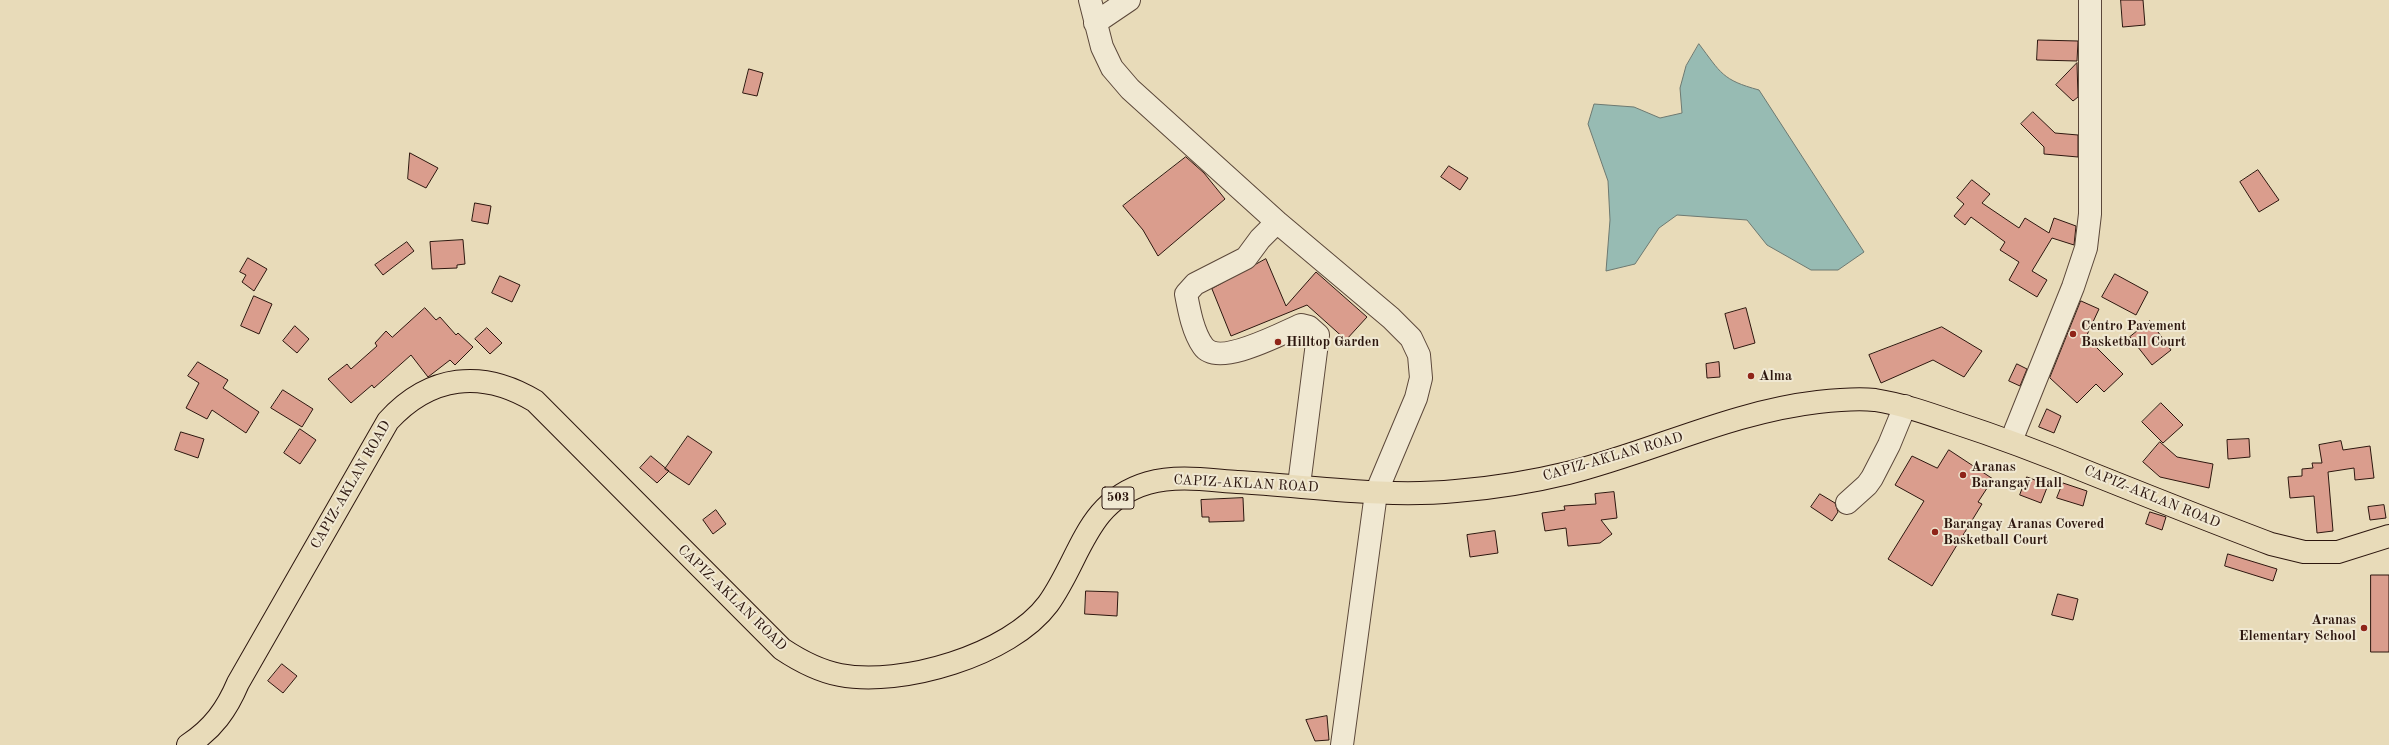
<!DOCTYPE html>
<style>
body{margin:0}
canvas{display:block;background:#e8dbb9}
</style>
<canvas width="2389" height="745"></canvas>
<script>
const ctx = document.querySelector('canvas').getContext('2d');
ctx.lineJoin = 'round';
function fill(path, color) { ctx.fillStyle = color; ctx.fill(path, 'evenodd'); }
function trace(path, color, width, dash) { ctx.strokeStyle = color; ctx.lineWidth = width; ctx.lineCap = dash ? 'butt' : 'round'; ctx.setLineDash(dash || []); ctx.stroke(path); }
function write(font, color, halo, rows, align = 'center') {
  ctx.font = font + ' "Old Standard TT",serif'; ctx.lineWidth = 4; ctx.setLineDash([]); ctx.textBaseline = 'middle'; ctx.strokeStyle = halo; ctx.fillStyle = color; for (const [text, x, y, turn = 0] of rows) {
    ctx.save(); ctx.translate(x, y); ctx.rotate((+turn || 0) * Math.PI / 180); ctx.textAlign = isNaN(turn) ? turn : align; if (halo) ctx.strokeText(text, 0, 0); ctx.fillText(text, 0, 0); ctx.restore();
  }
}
const water = new Path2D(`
 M1699 44C1721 73 1722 80 1759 90L1864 252 1838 270H1811L1767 245 1747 220 1677 215 1659 228 1635 264 1606 271 1610 220 1608 181 1588 124 1594 104 1634 107 1660 118 1682 113 1680 88 1686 66Z`);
fill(water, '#97bbb3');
trace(water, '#6d7971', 1);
const building = new Path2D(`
 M2121 0H2143L2145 25 2123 27Z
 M2038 40 2078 41 2077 61 2037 60Z
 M2077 63 2078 97 2073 101 2056 85Z
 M749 69 763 73 757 96 743 93Z
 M2033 112 2055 133 2078 135V157L2044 154V147L2021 124Z
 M410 153 438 168 426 188 408 179Z
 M1186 157 1204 173 1225 199 1158 256 1143 230 1123 206Z
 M1449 166 1468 178 1460 190 1441 177Z
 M2258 170 2279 200 2259 212 2240 182Z
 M1972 180 1990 194 1982 203 2019 228 2025 218 2049 233 2054 218 2076 226 2074 245 2052 238 2032 271 2047 280 2037 297 2009 280 2019 262 2000 250 2005 242 1971 217 1965 225 1954 216 1964 204 1957 198Z
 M475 203 491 206 488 224 472 221Z
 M463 240 465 264 457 265V268L432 269 430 242Z
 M407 242 414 251 383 275 375 265Z
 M248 258 267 269 254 291 242 282 246 275 240 272Z
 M1266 259 1286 306 1316 272 1367 317 1346 340 1307 305 1231 336 1212 289Z
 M2115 274 2148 292 2136 315 2102 297Z
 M500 276 520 285 512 302 492 293Z
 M254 296 272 304 259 334 241 326Z
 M2081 301 2099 309 2086 337 2123 374 2104 392 2096 384 2077 403 2050 378Z
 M425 308 436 320 440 317 456 335 458 333 473 347 455 365 450 360 428 377 411 355 374 388 372 385 351 403 328 379 347 364 351 369 377 346 375 343 386 331 392 337Z
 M1746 308 1755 343 1734 349 1725 314Z
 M2150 321 2171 350 2152 365 2130 337Z
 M295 326 309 339 297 353 283 341Z
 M1942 327 1982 351 1964 377 1933 360 1881 383 1869 355Z
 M487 328 502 343 490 354 475 339Z
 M198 362 228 380 223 388 259 412 246 433 212 410 207 419 186 408 199 383 188 376Z
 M1719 362 1720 377 1707 378 1706 364Z
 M2017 364 2027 369 2020 386 2009 381Z
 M283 390 313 409 302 427 271 408Z
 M2161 403 2183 425 2163 443 2142 422Z
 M2047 409 2061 416 2054 433 2039 427Z
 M300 429 316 440 300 464 284 453Z
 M181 432 204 439 198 458 175 450Z
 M688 436 712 452 689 485 665 469Z
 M2249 439 2250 457 2228 459 2227 440Z
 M2341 441 2343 450 2370 446 2374 478 2355 480 2354 468 2328 472 2333 531 2317 533 2314 496 2290 498 2288 477 2302 476V469L2313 468 2312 463H2322L2319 445Z
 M2160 442 2177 457 2213 464 2209 488 2160 477 2143 462Z
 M1949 450 1993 479 1978 502 1982 504 1932 586 1888 559 1924 501 1895 485 1912 456 1937 468Z
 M651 456 669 471 657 483 640 468Z
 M2027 477 2048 485 2041 503 2020 495Z
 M2063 483 2087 491 2083 506 2057 498Z
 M1614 492 1617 518 1601 520 1612 534 1600 543 1568 546 1566 528 1545 531 1542 513 1565 510 1564 506 1596 504 1595 494Z
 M1820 494 1835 503 1838 512 1832 521 1811 507Z
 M1243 498 1244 521 1209 522V517H1202L1201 500Z
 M2384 505 2386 518 2370 520 2368 507Z
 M716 510 726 524 713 534 703 520Z
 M2150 512 2166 517 2162 530 2146 524Z
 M1495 531 1498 553 1470 557 1467 535Z
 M2228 554 2277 569 2273 581 2225 566Z
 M2371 575H2389V652H2371Z
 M1086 591 1118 592 1117 616 1085 614Z
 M2058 594 2078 599 2073 620 2052 615Z
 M282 664 297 676 283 693 268 681Z
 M1327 716 1329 740 1315 741 1306 720Z`);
fill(building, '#da9d8d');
trace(building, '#2d170f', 1);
const minor = new Path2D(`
 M1090 0 1102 47 1112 68 1130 89 1277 222 1391 318 1411 338 1419 355 1421 378 1416 398 1376 493 1342 745
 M1095 23 1129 0
 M1277 222 1260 239 1246 258 1195 284 1186 294C1189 310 1193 332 1203 346 1218 368 1282 333 1301 325L1309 327 1318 335 1299 485
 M2011 441 2073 287 2086 248 2090 214V0
 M1847 503 1867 485 1872 478 1889 445 1905 406`);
const major = new Path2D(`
 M188 745C213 729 227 709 238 683L388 421C430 375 482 369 535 401L782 649C800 661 819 671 840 675 901 687 1010 655 1048 604 1081 558 1086 501 1148 483 1177 475 1208 480 1237 482 1310 486 1383 498 1456 491 1494 488 1531 482 1568 473 1652 452 1731 412 1818 402 1836 400 1857 398 1875 400 1901 404 1927 413 1953 422 1999 437 2044 454 2090 473 2150 497 2210 521 2271 544L2304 552H2338L2389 536`);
trace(minor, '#5c483a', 24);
trace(major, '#2d170f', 24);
trace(minor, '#f0e8d2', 22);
trace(major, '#e8dbb9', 22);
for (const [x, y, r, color] of [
 [2073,334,4,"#8f2418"],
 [1278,342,4,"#8f2418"],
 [1751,376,4,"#8f2418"],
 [1963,475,4,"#8f2418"],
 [1935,532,4,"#8f2418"],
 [2364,628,4,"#8f2418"]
]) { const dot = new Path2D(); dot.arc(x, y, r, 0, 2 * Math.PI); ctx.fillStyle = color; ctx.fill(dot); trace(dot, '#f0e8d2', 1.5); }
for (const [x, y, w] of [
 [1118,498,32]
]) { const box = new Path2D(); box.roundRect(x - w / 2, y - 11, w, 22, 3); ctx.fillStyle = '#f0e8d2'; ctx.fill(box); trace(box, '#2d170f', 1); }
write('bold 13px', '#2d170f', null, [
 ["503",1118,498]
]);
write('bold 14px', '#2d170f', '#f0e8d2', [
 ["Centro Pavement",2081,326],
 ["Basketball Court",2081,342],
 ["Hilltop Garden",1286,342],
 ["Alma",1759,376],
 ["Aranas",1971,467],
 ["Barangay Hall",1971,483],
 ["Barangay Aranas Covered",1943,524],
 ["Basketball Court",1943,540],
 ["Aranas",2356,620,"right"],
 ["Elementary School",2356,636,"right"]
], 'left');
write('14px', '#2d170f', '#f0e8d2', [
 ["CAPIZ-AKLAN ROAD",1613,457,-16],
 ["CAPIZ-AKLAN ROAD",1246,484,3],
 ["CAPIZ-AKLAN ROAD",351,485,-60],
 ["CAPIZ-AKLAN ROAD",2152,497,22],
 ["CAPIZ-AKLAN ROAD",732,598,44]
]);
</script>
